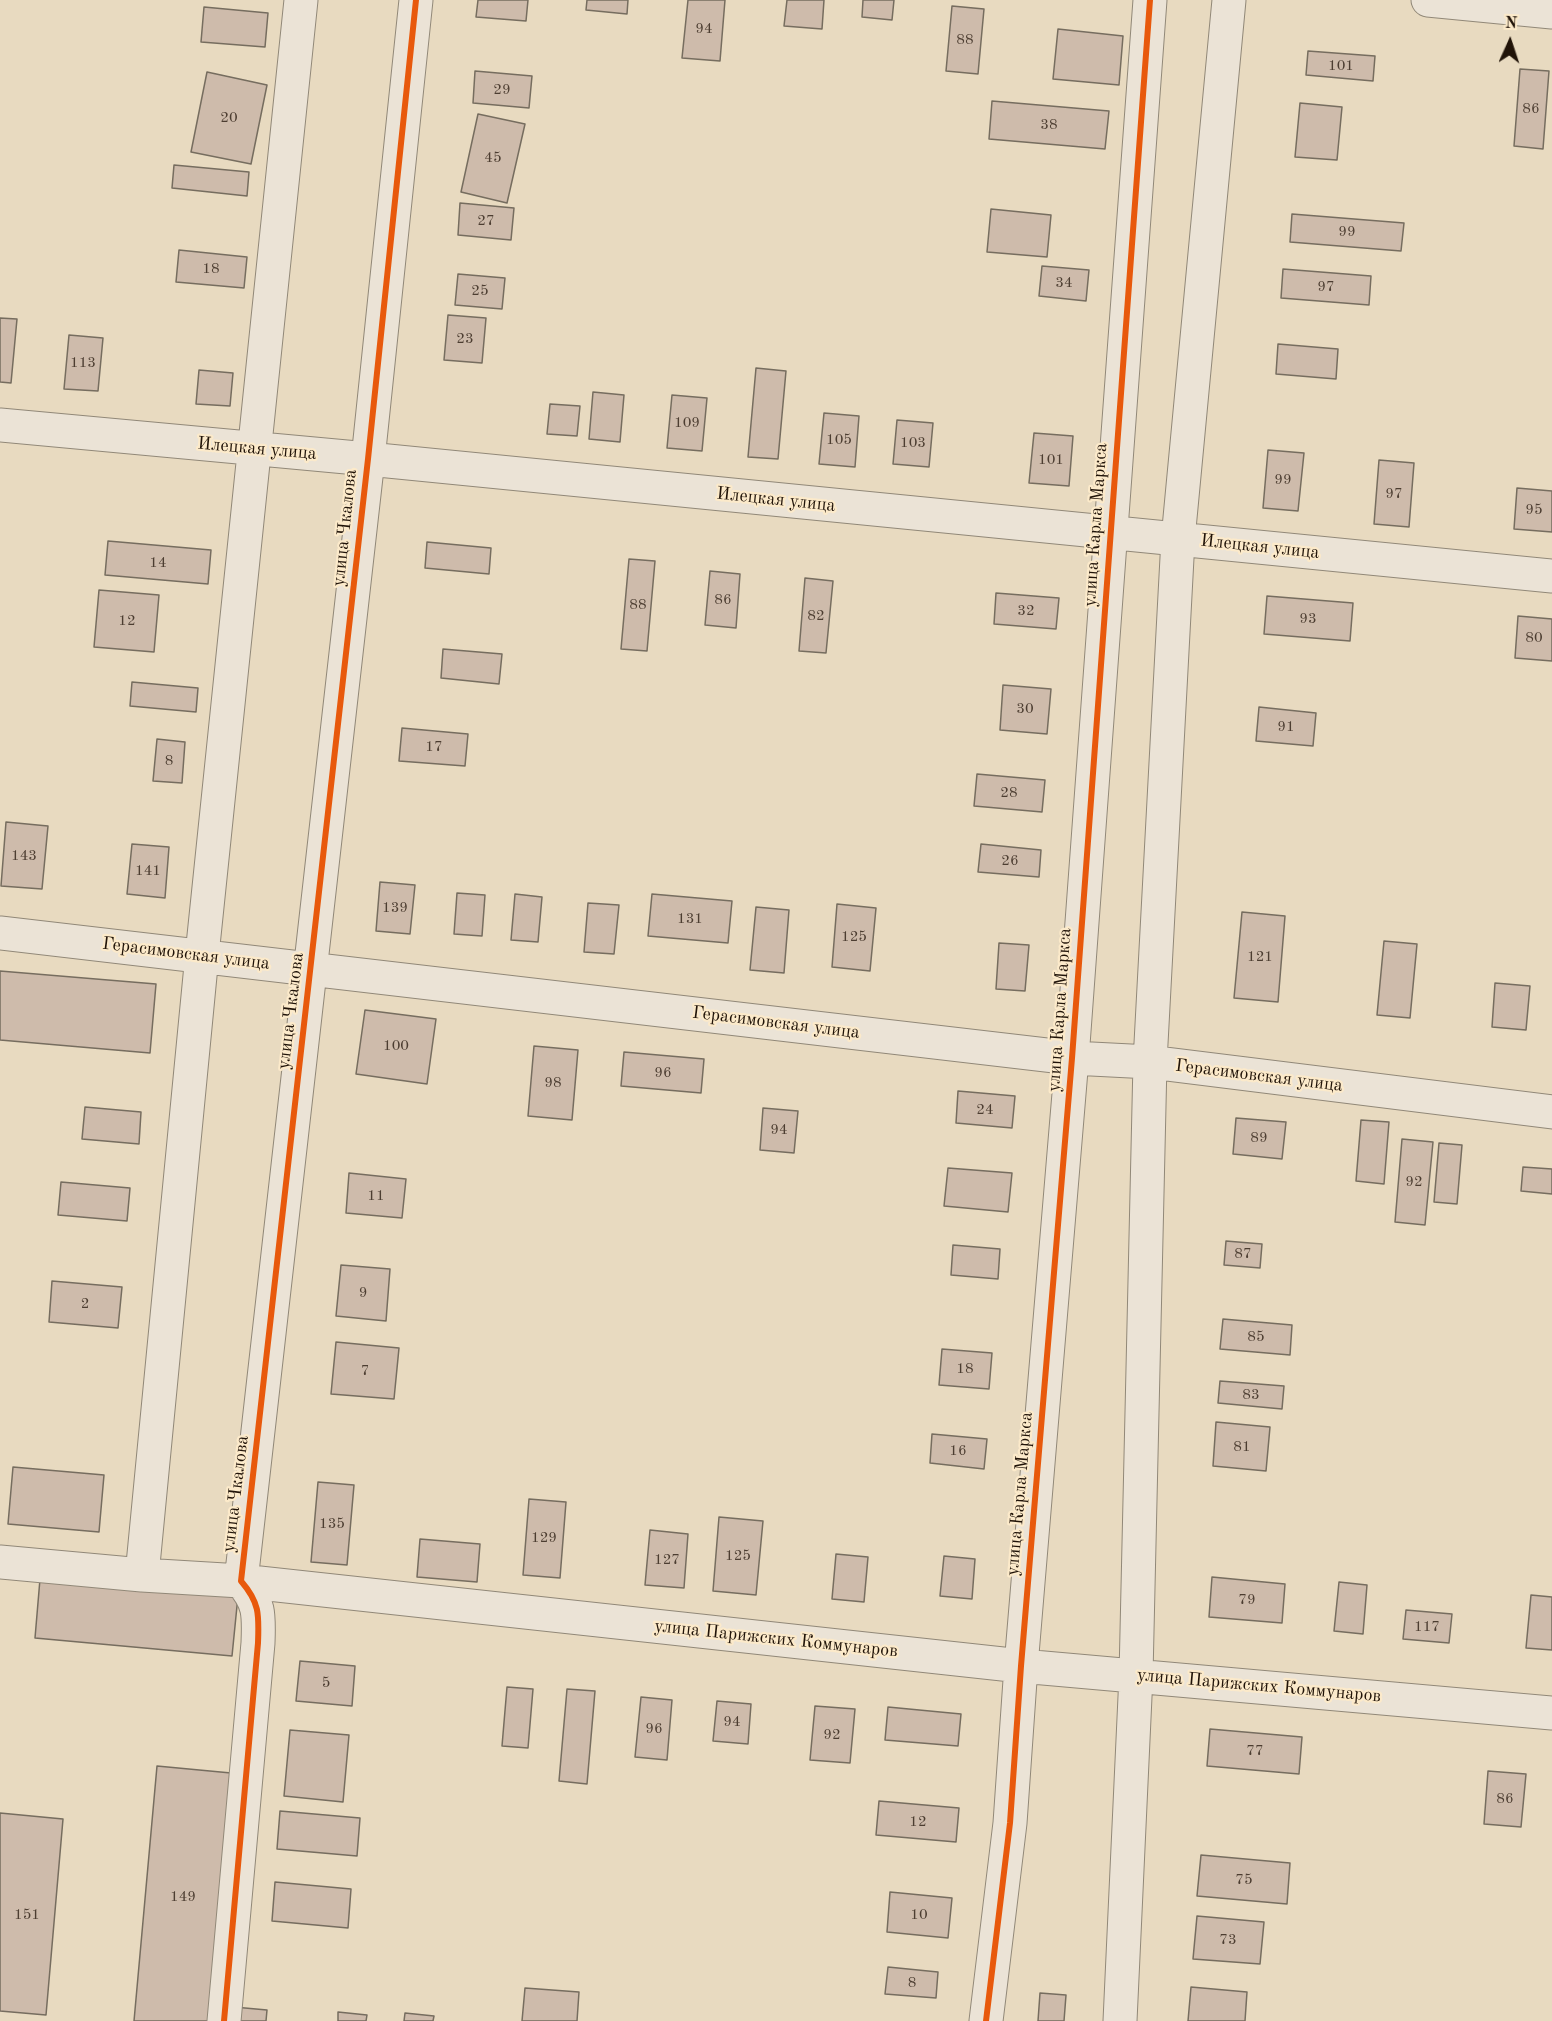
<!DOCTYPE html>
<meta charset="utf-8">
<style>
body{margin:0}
#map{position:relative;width:1552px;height:2021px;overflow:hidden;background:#e8dac0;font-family:"Old Standard TT",serif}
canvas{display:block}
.north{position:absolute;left:1480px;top:12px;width:60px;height:60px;-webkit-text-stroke:4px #fceaca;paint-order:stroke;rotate:3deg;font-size:16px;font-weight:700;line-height:24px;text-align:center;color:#201308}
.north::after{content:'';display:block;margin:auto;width:21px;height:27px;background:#201308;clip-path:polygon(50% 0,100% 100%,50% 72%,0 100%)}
</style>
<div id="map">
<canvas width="1552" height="2021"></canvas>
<div class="north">N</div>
</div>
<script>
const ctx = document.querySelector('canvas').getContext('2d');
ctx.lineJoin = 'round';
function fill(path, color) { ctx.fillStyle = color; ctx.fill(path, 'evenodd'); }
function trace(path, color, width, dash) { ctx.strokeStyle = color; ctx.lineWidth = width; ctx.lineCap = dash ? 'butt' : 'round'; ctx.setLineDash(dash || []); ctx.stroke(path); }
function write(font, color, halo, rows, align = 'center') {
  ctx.font = font + ' "Old Standard TT",serif'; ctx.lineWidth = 4.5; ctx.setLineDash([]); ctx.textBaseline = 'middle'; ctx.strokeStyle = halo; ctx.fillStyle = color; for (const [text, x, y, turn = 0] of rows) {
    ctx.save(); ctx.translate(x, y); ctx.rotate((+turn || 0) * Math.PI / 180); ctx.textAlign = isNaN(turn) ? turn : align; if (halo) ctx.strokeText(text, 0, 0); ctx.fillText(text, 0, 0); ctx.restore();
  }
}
const building = new Path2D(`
 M478 0H528L526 21 476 17Z
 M587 0H628L627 14 586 10Z
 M688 0H725L720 61 682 58Z
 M787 0H824L822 29 784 26Z
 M863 0H894L892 20 862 17Z
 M952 6 984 9 978 74 946 71Z
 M204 7 268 13 265 47 201 42Z
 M1058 29 1123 36 1119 85 1053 79Z
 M1308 51 1375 56 1373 81 1306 75Z
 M1520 69 1549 71 1543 149 1514 146Z
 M475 71 532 76 529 108 473 103Z
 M207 72 267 85 251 164 191 152Z
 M992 101 1109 111 1105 149 989 139Z
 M1300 103 1342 107 1337 160 1295 157Z
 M478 114 525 124 507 203 461 192Z
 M174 165 249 172 247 196 172 188Z
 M460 203 514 208 511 240 458 235Z
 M991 209 1051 215 1047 257 987 252Z
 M1292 214 1404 223 1401 251 1290 242Z
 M179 250 247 257 244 288 176 282Z
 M1042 266 1089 270 1086 301 1039 296Z
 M1283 269 1371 276 1369 305 1281 298Z
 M458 274 505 278 502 309 455 305Z
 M448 315 486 318 482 363 444 360Z
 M0 318 17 319 11 383 0 382Z
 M69 335 103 338 98 391 64 389Z
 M1278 344 1338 349 1336 379 1276 374Z
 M756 368 786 371 778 459 748 457Z
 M199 370 233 373 230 406 196 404Z
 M593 392 624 395 620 442 589 439Z
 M672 395 707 398 702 451 667 448Z
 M550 404 580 406 577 436 547 434Z
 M824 413 859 416 855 467 819 464Z
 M897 420 933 423 929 467 893 464Z
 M1034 433 1073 436 1069 486 1029 483Z
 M1268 450 1304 453 1298 511 1263 508Z
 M1379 460 1414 463 1409 527 1374 524Z
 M1517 488 1552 491V532L1514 529Z
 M108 541 211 550 208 584 105 575Z
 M427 542 491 548 489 574 425 568Z
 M629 559 655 561 647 651 621 649Z
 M710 571 740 574 736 628 705 625Z
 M805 578 833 581 826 653 799 651Z
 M99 590 159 595 154 652 94 647Z
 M996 593 1059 598 1056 629 994 624Z
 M1267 596 1353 603 1350 641 1264 634Z
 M1518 616 1552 619V661L1515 658Z
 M443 649 502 654 499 684 441 678Z
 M132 682 198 688 196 712 130 706Z
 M1003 685 1051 689 1047 734 1000 730Z
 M1259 707 1316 713 1313 746 1256 741Z
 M402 728 468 734 465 766 399 761Z
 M157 739 185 742 182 783 153 781Z
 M977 774 1045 780 1042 812 974 806Z
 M6 822 48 826 42 889 1 886Z
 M132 844 169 847 165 898 127 894Z
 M981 844 1041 850 1039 877 978 872Z
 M380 882 415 885 410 934 376 931Z
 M457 893 485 895 482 936 454 934Z
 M515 894 542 897 538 942 511 940Z
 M652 894 732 901 728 943 648 936Z
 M588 903 619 905 614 954 584 952Z
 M837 904 876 908 870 971 832 967Z
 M756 907 789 910 784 973 750 970Z
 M1242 912 1285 916 1278 1002 1234 998Z
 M1384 941 1417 944 1410 1018 1377 1015Z
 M999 943 1029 945 1025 991 996 989Z
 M0 971 156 984 150 1053 0 1040Z
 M1495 983 1530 986 1526 1030 1492 1027Z
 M365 1010 436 1019 427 1084 356 1074Z
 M534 1046 578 1050 572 1120 528 1116Z
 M624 1052 704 1059 701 1093 621 1086Z
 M958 1091 1015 1096 1012 1128 956 1123Z
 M85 1107 141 1112 139 1144 82 1139Z
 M763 1108 798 1111 794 1153 760 1150Z
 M1236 1118 1286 1122 1282 1159 1233 1154Z
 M1361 1120 1389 1122 1384 1184 1356 1181Z
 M1402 1139 1433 1142 1425 1225 1395 1222Z
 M1439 1143 1462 1145 1457 1204 1434 1202Z
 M1523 1167 1552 1169V1194L1521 1191Z
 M948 1168 1012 1173 1008 1212 944 1206Z
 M349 1173 406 1179 402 1218 346 1213Z
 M61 1182 130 1188 127 1221 58 1215Z
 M1226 1241 1262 1244 1260 1268 1224 1265Z
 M953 1245 1000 1249 998 1279 951 1275Z
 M341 1265 390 1269 386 1321 336 1316Z
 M52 1281 122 1287 118 1328 49 1322Z
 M1223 1319 1292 1325 1290 1355 1220 1349Z
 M336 1342 399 1348 394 1399 331 1394Z
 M942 1349 992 1353 989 1389 939 1385Z
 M1220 1381 1284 1386 1282 1409 1218 1403Z
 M1216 1422 1270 1427 1266 1471 1213 1466Z
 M932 1434 987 1439 984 1469 930 1463Z
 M13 1467 104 1475 99 1532 8 1524Z
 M318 1482 354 1485 347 1565 311 1562Z
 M529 1499 566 1502 560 1578 523 1575Z
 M719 1517 763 1521 756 1595 713 1591Z
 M650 1530 688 1534 684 1588 645 1585Z
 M420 1539 480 1544 477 1582 417 1577Z
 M836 1554 868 1557 864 1602 832 1599Z
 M944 1556 975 1559 972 1599 940 1596Z
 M1212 1577 1285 1584 1282 1623 1209 1617Z
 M40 1579 238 1596 232 1656 35 1638Z
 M1339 1582 1367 1585 1363 1634 1334 1631Z
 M1531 1595 1552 1597V1650L1526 1648Z
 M1406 1610 1452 1614 1449 1643 1403 1639Z
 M300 1661 355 1666 352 1706 296 1701Z
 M507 1687 533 1689 528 1748 502 1746Z
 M567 1689 595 1691 587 1784 559 1781Z
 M641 1697 672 1700 667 1760 635 1757Z
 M717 1701 751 1704 748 1744 713 1741Z
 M815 1706 855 1709 850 1763 810 1760Z
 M888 1707 961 1714 958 1746 885 1740Z
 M1210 1729 1302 1737 1299 1774 1207 1766Z
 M290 1730 349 1735 343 1802 284 1796Z
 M157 1766 231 1773 209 2021H134Z
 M1488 1771 1526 1774 1521 1827 1484 1824Z
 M879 1801 959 1808 956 1842 876 1835Z
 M280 1811 360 1818 357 1856 277 1849Z
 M0 1813 63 1819 46 2015 0 2011Z
 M1201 1855 1290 1863 1287 1904 1197 1896Z
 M275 1882 351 1889 348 1928 272 1921Z
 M890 1892 952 1898 948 1938 887 1932Z
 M1197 1916 1264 1922 1260 1964 1193 1959Z
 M888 1967 938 1972 936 1998 885 1994Z
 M1191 1987 1247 1992 1245 2021H1188Z
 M525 1988 579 1992 577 2021H522Z
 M1040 1993 1066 1995 1064 2021H1038Z
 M234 2007 267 2010 266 2021H233Z
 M338 2012 367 2015 366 2021H338Z
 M405 2013 434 2016 433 2021H404Z`);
fill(building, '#cebbab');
trace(building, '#766d5f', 1.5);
const minor = new Path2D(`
 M1428 0 1552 12
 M0 425 368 459 1552 576
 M0 933 1072 1058 1150 1062 1552 1112
 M0 1562 142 1575 241 1581 1021 1666 1552 1713
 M142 1575 202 955 301 0
 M224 2021 258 1643C259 1615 260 1603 241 1581L368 459 416 0
 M986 2021 1010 1823 1021 1666 1072 1058 1150 0
 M1120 2021 1136 1675 1150 1062 1178 539 1229 0`);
trace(minor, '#918878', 35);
trace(minor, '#ebe3d6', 33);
trace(new Path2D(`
 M224 2021 258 1643C259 1615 260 1603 241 1581L368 459 416 0
 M986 2021 1010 1823 1021 1666 1072 1058 1150 0`), '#e8590c', 6);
write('15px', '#4c3d31', null, [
 ["94",704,29],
 ["88",965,40],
 ["101",1341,66],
 ["29",502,90],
 ["86",1531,109],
 ["20",229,118],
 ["38",1049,125],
 ["45",493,158],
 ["27",486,221],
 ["99",1347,232],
 ["18",211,269],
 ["34",1064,283],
 ["97",1326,287],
 ["25",480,291],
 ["23",465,339],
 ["113",83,363],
 ["109",687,423],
 ["105",839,440],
 ["103",913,443],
 ["101",1051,460],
 ["99",1283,480],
 ["97",1394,494],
 ["95",1534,510],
 ["14",158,563],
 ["86",723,600],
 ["88",638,605],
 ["32",1026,611],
 ["82",816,616],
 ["93",1308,619],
 ["12",127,621],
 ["80",1534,638],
 ["30",1025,709],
 ["91",1286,727],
 ["17",434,747],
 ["8",169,761],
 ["28",1009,793],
 ["143",24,856],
 ["26",1010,861],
 ["141",148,871],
 ["139",395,908],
 ["131",690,919],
 ["125",854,937],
 ["121",1260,957],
 ["100",396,1046],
 ["96",663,1073],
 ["98",553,1083],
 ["24",985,1110],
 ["94",779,1130],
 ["89",1259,1138],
 ["92",1414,1182],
 ["11",376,1196],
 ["87",1243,1254],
 ["9",363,1293],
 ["2",85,1304],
 ["85",1256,1337],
 ["18",965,1369],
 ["7",365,1371],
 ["83",1251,1395],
 ["81",1242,1447],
 ["16",958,1451],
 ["135",332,1524],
 ["129",544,1538],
 ["125",738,1556],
 ["127",667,1560],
 ["79",1247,1600],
 ["117",1427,1627],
 ["5",326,1683],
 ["94",732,1722],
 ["96",654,1729],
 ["92",832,1735],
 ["77",1255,1751],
 ["86",1505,1799],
 ["12",918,1822],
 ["75",1244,1880],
 ["149",183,1897],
 ["151",27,1915],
 ["10",919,1915],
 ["73",1228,1940],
 ["8",912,1983]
]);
write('18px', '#201308', '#fceaca', [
 ["Илецкая улица",257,449,5],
 ["Илецкая улица",776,500,6],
 ["улица Карла Маркса",1096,525,-86],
 ["улица Чкалова",345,528,-84],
 ["Илецкая улица",1260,547,6],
 ["Герасимовская улица",186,954,7],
 ["улица Карла Маркса",1060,1010,-86],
 ["улица Чкалова",291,1011,-83],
 ["Герасимовская улица",776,1023,7],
 ["Герасимовская улица",1259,1076,7],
 ["улица Чкалова",236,1494,-83],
 ["улица Карла Маркса",1020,1494,-85],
 ["улица Парижских Коммунаров",776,1639,6],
 ["улица Парижских Коммунаров",1259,1686,5]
]);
</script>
